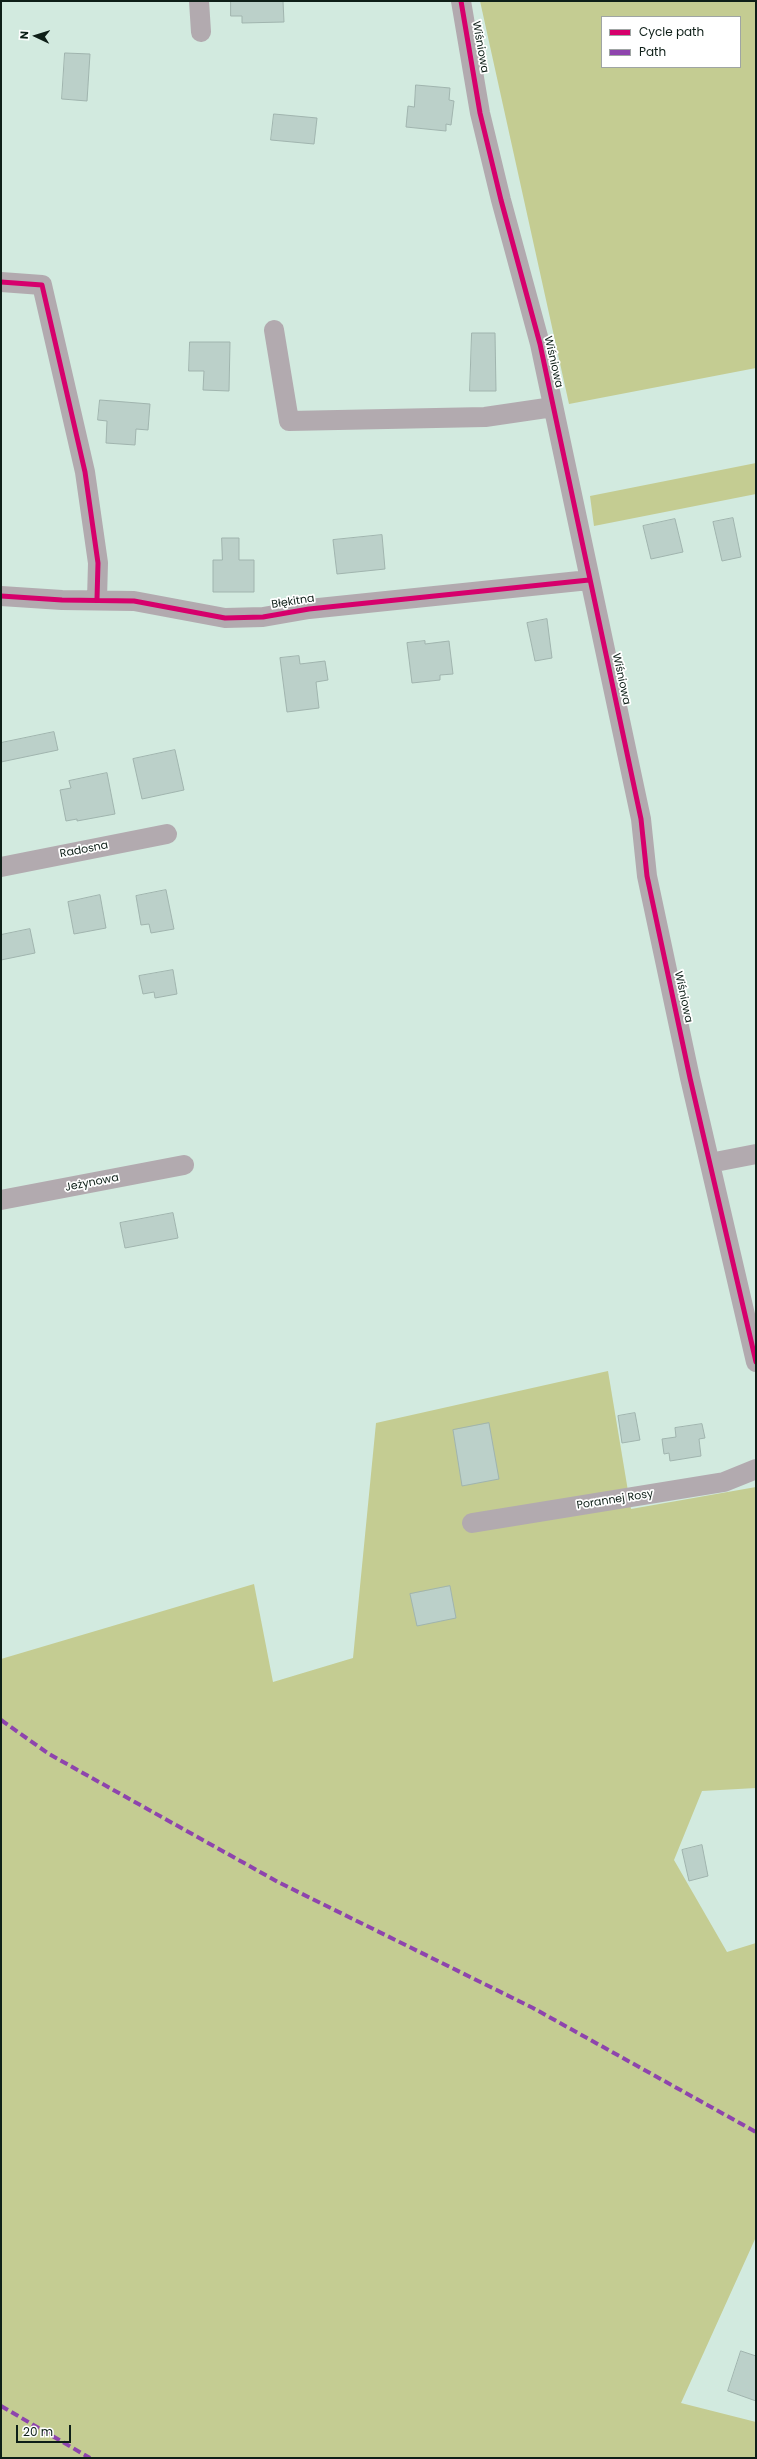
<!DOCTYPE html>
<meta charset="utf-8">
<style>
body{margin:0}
#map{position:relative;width:757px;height:2459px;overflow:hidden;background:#d2eadf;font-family:Poppins,sans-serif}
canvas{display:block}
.frame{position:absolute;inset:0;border:2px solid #0e1f18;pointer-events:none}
.legend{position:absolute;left:601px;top:16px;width:140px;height:52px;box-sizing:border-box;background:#fff;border:1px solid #9fa5a3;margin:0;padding:5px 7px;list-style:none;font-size:12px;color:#0e1f18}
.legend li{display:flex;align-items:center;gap:8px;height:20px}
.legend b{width:20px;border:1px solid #9fa5a3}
.north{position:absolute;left:16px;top:16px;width:40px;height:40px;-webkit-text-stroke:3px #fff;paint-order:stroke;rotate:274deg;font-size:11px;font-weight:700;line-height:16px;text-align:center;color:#0e1f18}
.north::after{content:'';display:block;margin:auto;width:14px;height:18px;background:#0e1f18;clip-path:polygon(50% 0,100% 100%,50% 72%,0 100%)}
.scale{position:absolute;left:16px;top:2425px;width:55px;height:18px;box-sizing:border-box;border:2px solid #0e1f18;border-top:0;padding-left:5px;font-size:12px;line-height:14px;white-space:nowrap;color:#0e1f18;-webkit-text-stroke:3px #fff;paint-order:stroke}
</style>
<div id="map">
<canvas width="757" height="2459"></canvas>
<div class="frame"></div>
<ul class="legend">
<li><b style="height:5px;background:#d6006c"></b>Cycle path</li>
<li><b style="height:5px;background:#8e44ad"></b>Path</li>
</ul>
<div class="north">N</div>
<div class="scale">20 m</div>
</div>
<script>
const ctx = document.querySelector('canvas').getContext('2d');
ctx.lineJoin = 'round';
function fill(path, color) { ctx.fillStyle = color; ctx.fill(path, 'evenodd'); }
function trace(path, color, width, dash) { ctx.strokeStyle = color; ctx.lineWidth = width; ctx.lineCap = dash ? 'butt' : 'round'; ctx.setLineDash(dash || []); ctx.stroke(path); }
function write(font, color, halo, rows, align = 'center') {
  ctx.font = font + ' Poppins,sans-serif'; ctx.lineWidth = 3.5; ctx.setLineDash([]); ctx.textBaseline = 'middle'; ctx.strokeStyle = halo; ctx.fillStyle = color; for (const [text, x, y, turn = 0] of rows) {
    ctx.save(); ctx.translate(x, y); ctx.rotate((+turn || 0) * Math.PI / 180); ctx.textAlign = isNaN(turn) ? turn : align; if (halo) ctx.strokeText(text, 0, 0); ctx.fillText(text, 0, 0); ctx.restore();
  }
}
fill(new Path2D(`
 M480 1H756V368L569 404ZM602 17H740V67H602Z
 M756 463V494L594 526 590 496Z
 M608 1371 631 1509 756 1487V1788L702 1791 674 1860 727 1952 756 1943V2237L681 2403 756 2422V2458H1V1659L254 1584 273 1682 353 1658 376 1423Z`), '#c4cc92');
const building = new Path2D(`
 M231 1H283L284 22 242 23V16H231Z
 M65 53 90 54 87 101 62 99Z
 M416 85 450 88 449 100 454 101 451 125 446 124V131L406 127 408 106 414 107Z
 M274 114 317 118 314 144 271 140Z
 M472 333H495L496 391H470Z
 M190 342H230L229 391 203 390 204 371H189Z
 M100 400 150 404 148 430 136 429 135 445 106 443 107 421 98 420Z
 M733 518 741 557 722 561 713 522Z
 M675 519 683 552 651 559 643 526Z
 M382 535 385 569 337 574 333 540Z
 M222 538H239V560H254V592H213V560H222Z
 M547 619 552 658 535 661 527 623Z
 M425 641V644L449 641 453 674 440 675V680L412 683 407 643Z
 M299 656 300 664 325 661 328 680 316 682 319 708 287 712 280 658Z
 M54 732 58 750 1 762V743Z
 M175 750 184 790 142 799 133 759Z
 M107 773 115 814 77 821V819L66 821 60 790 71 788 69 781Z
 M166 890 174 929 151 933 149 924 141 925 136 896Z
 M100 895 106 928 74 934 68 902Z
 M30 929 35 953 1 960V935Z
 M173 970 177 994 155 998 154 992 143 994 139 976Z
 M173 1213 178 1238 125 1248 120 1223Z
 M635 1413 640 1440 622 1443 618 1416Z
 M489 1423 499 1479 462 1486 453 1430Z
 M702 1424 705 1438 699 1439 701 1456 670 1461 669 1453 664 1454 662 1439 676 1437 675 1428Z
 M450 1586 456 1618 417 1626 410 1594Z
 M702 1845 708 1876 689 1881 682 1850Z
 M741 2351 756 2356V2401L728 2391Z`);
fill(building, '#bbd0c9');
trace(building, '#a0b4ae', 1);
trace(new Path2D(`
 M199 1 201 32
 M461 1 480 113 501 200 540 344 641 819 647 876 690 1078 756 1362
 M1 282 42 285 85 472 98 563 97 599
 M274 330 289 421 485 417 553 407
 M1 596 62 600 134 601 225 618 263 617 309 609 589 580
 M1 867 167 834
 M710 1163 756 1154
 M1 1200 184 1165
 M472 1523 724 1482 756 1469`), '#b2aaaf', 20);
trace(new Path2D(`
 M1 1720 49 1754 278 1882 533 2008 756 2132
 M1 2406 90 2458`), '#8e44ad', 4, [8, 4]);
trace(new Path2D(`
 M461 1 480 113 501 200 540 344 641 819 647 876 690 1078 756 1362
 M1 282 42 285 85 472 98 563 97 599
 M1 596 62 600 134 601 225 618 263 617 309 609 589 580`), '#d6006c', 5);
write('11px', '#0e1f18', '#fff', [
 ["Wiśniowa",480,47,80],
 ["Wiśniowa",553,362,77],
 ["Błękitna",293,602,-9],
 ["Wiśniowa",621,679,78],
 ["Radosna",84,850,-11],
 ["Wiśniowa",683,997,78],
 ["Jeżynowa",92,1183,-11],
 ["Porannej Rosy",615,1500,-9]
]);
</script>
